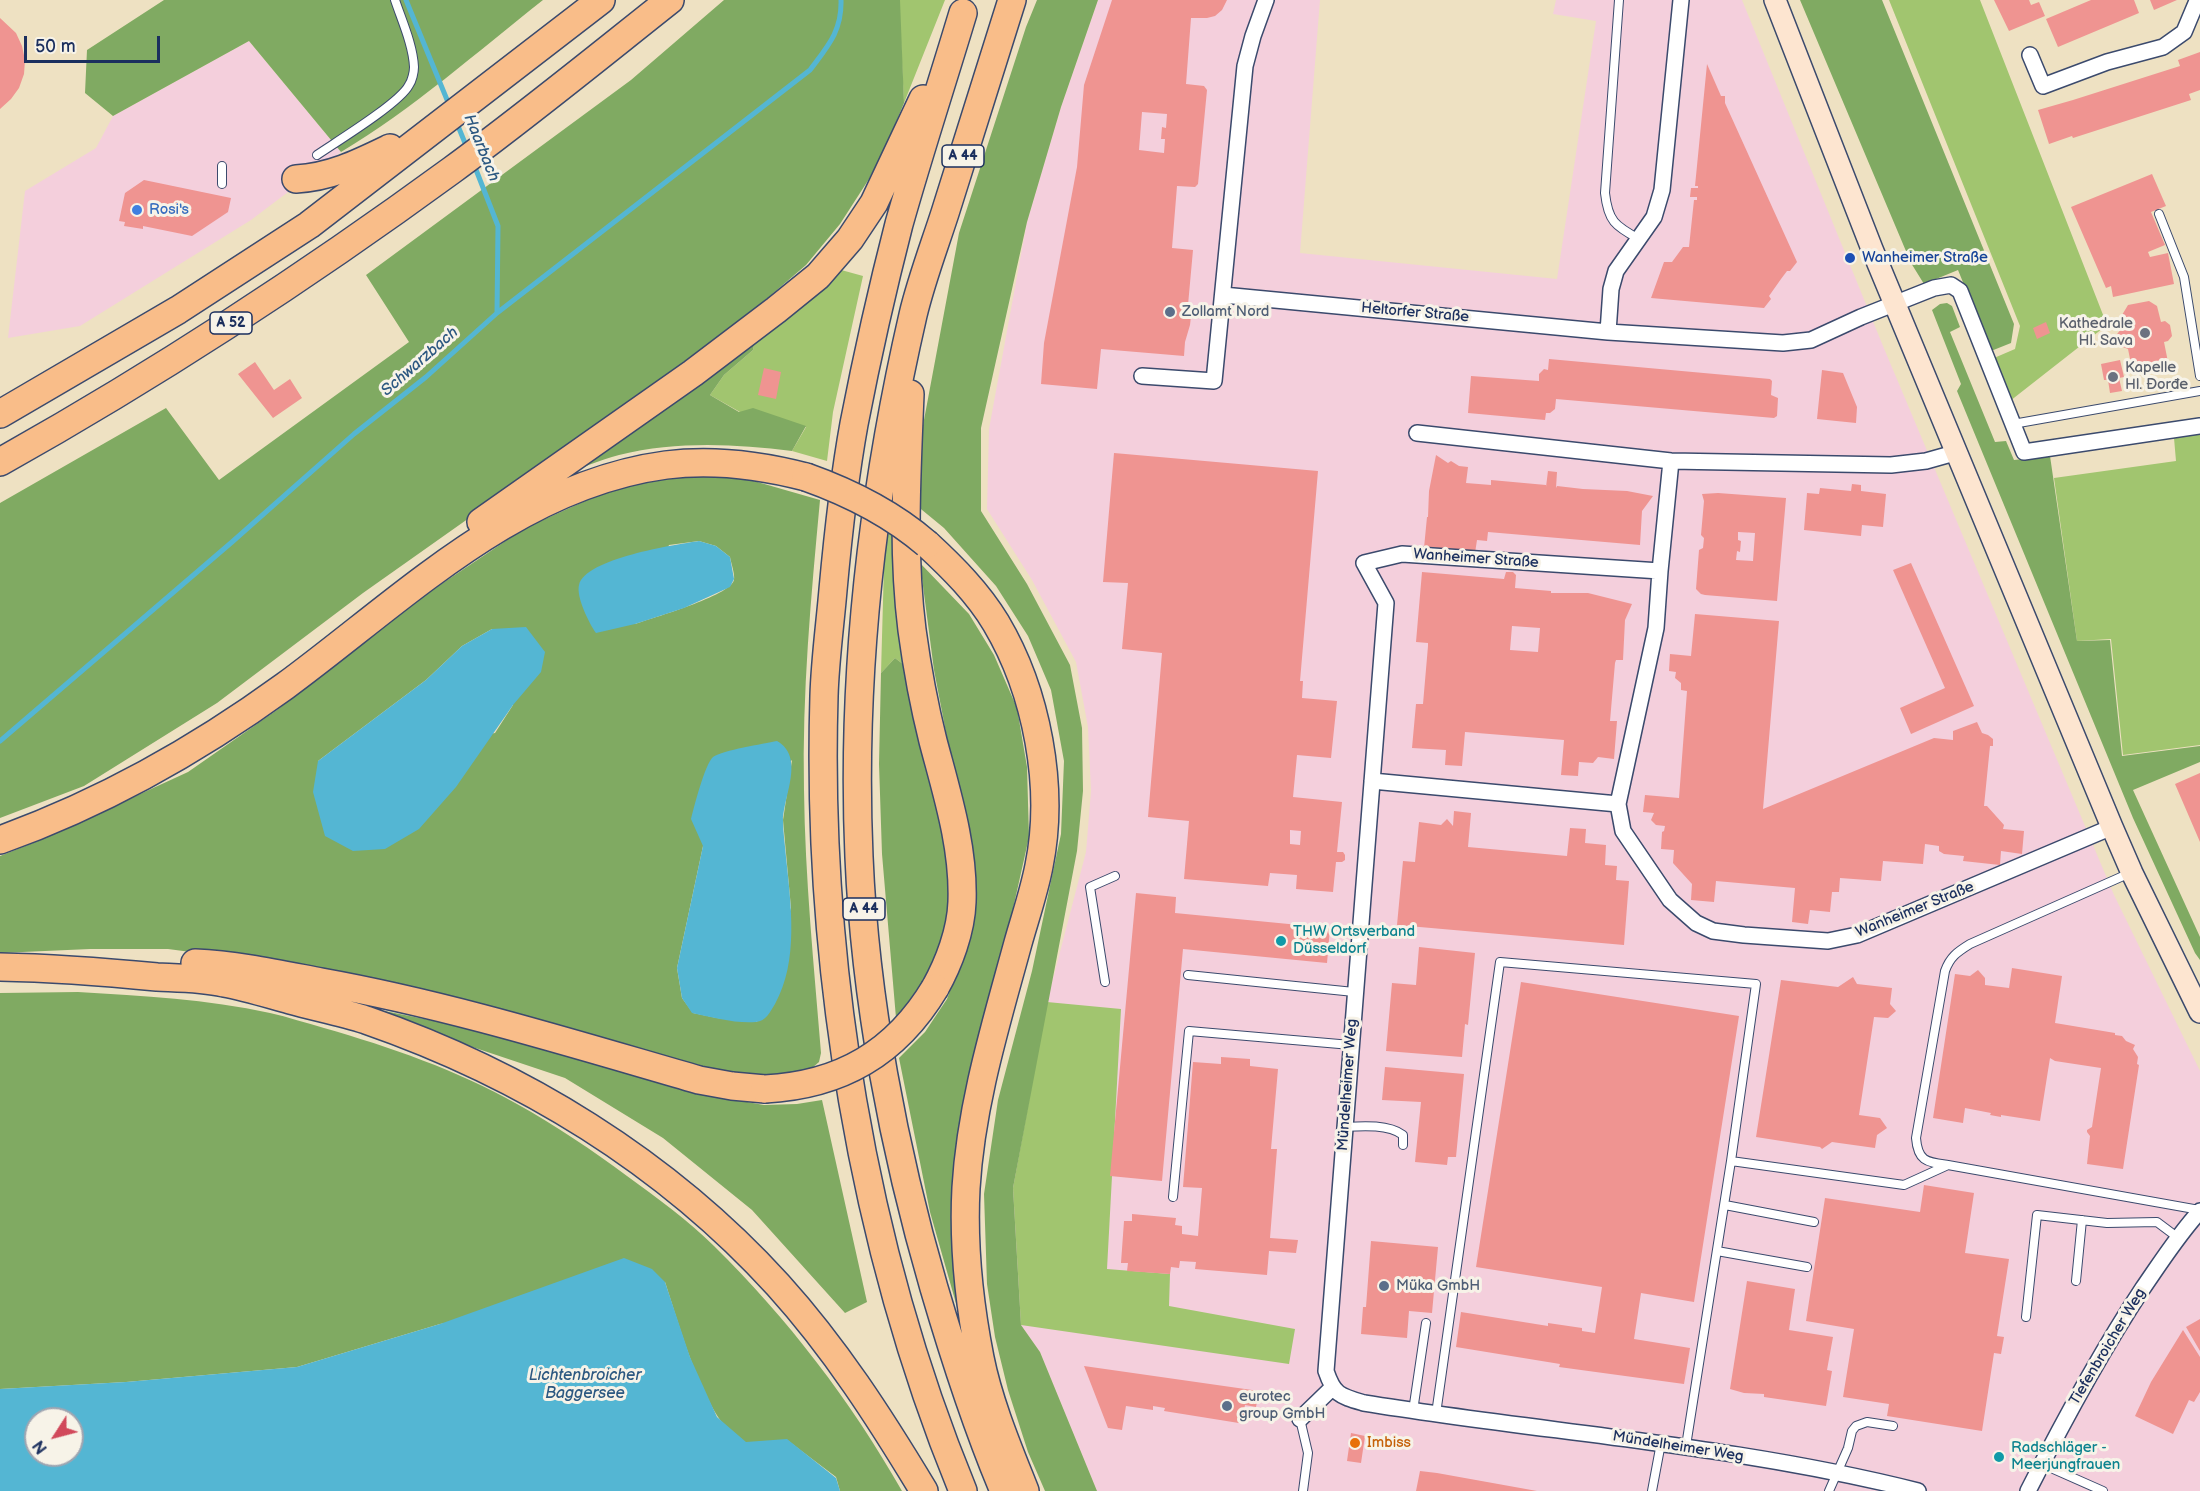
<!DOCTYPE html>
<meta charset="utf-8">
<style>
body{margin:0}
#map{position:relative;width:2200px;height:1491px;overflow:hidden;background:#eee1c2;font-family:"Balsamiq Sans",sans-serif}
canvas{display:block}
.north{position:absolute;left:24px;top:1407px;width:60px;height:60px;box-sizing:border-box;background:#f7f3e8;border:2px solid #9fa5b1;border-radius:50%;rotate:234deg;font-size:16px;font-weight:700;line-height:24px;text-align:center;color:#1b2f5e}
.north::after{content:'';display:block;margin:auto;width:21px;height:27px;background:#d1495b;clip-path:polygon(50% 0,100% 100%,50% 72%,0 100%)}
.scale{position:absolute;left:24px;top:36px;width:136px;height:27px;box-sizing:border-box;border:3px solid #1b2f5e;border-top:0;padding-left:8px;font-size:18px;line-height:21px;white-space:nowrap;color:#1b2f5e;-webkit-text-stroke:4px #f7f3e8;paint-order:stroke}
</style>
<div id="map">
<canvas width="2200" height="1491"></canvas>
<div class="north">N</div>
<div class="scale">50 m</div>
</div>
<script>
const ctx = document.querySelector('canvas').getContext('2d');
ctx.lineJoin = 'round';
function fill(path, color) { ctx.fillStyle = color; ctx.fill(path, 'evenodd'); }
function trace(path, color, width, dash) { ctx.strokeStyle = color; ctx.lineWidth = width; ctx.lineCap = dash ? 'butt' : 'round'; ctx.setLineDash(dash || []); ctx.stroke(path); }
function write(font, color, halo, rows, align = 'center') {
  ctx.font = font + ' "Balsamiq Sans",sans-serif'; ctx.lineWidth = 6; ctx.setLineDash([]); ctx.textBaseline = 'middle'; ctx.strokeStyle = halo; ctx.fillStyle = color; for (const [text, x, y, turn = 0] of rows) {
    ctx.save(); ctx.translate(x, y); ctx.rotate((+turn || 0) * Math.PI / 180); ctx.textAlign = isNaN(turn) ? turn : align; if (halo) ctx.strokeText(text, 0, 0); ctx.fillText(text, 0, 0); ctx.restore();
  }
}
fill(new Path2D(`
 M1098 0H1320L1300 253 1557 279 1596 21 1553 14 1556 0H1742L1883 346 2114 895 2200 1071V1491H1097L1040 1352 1021 1325 1013 1188 1047 1002 1086 852 1091 791 1088 727 1076 662 1032 580 987 509 989 429 1027 222 1061 107Z
 M249 41 341 152 251 220 80 326 8 338 25 191 96 148 113 116Z`), '#f4cfdc');
fill(new Path2D(`
 M900 0H945L904 103 899 2Z
 M1889 0H1980L2107 325 2010 401 1994 358 2015 349 2020 326Z
 M834 268 863 276 833 412 827 461 792 451 806 427 740 412 710 395 724 375 753 350 756 335Z
 M2200 434V745L2123 755 2111 639 2077 641 2054 478 2176 461 2174 438Z
 M885 529 898 538 908 668 895 658 881 673Z
 M1047 1002 1121 1009 1107 1269 1170 1274 1169 1306 1295 1329 1289 1364 1021 1325 1013 1188Z`), '#a1c56f');
fill(new Path2D(`
 M164 0H543C477 52 413 109 341 152L249 41 113 116 85 93 87 50Z
 M724 0H900L904 103 887 144 869 179 840 224 806 265 736 325 571 446 363 593 217 703 84 786 0 818V503L166 408 219 480 409 342 366 275 631 80Z
 M1037 0H1098L1061 107 1027 222 981 428V511L1027 584 1070 665 1082 728 1083 791 1077 851 1013 1188 1021 1325 1040 1352 1097 1491H1045L1028 1452 1008 1390 995 1337 987 1284 984 1194 998 1100 1032 971 1061 834 1064 761 1051 690 1028 636 996 586 944 528 916 505 918 452 959 233 1026 27Z
 M1800 0H1882L2014 324 2011 343 1991 351 1958 270 1924 284 1911 263Z
 M1947 303 1952 306 1960 327 1950 332 1995 442 2006 441 2014 460 2050 456 2077 641 2110 640 2122 756 2200 746V762L2133 790 2200 937V960L2195 953 2133 818 1957 391 1961 384 1932 310 1940 304Z
 M756 335 753 350 724 375 710 395 739 412 753 408 806 426 792 451C734 444 677 441 619 455 600 460 581 468 563 475Z
 M690 475 740 477 820 500C811 597 802 693 804 790 805 878 814 966 821 1053L819 1062 812 1068 793 1074 719 1078 327 970 168 949H90L0 953V856L38 841 188 772 277 710 425 595 525 528 594 497 640 483ZM699 541 716 546 730 557C731 563 735 574 734 580 730 596 652 618 635 624L669 545ZM492 629 513 705 495 733 318 761 426 680 462 646ZM792 760 783 820 791 908 757 1022 717 1018 693 1013 682 998 677 968 703 846Z
 M920 563 969 614 994 655 1017 708 1027 767 1029 837 1000 967 955 1245 957 1307 930 1212 899 1058 925 1032 947 999 961 959 964 826 934 670Z
 M895 658 908 668C925 742 966 872 941 943 932 972 914 994 896 1018L882 854 879 764 881 673Z
 M78 992C143 996 207 999 270 1013 288 1017 306 1023 324 1028 390 1047 457 1070 517 1104 555 1125 592 1150 627 1176 657 1198 688 1220 714 1246 788 1319 851 1401 902 1491H840L836 1477 787 1440C777 1440 753 1445 745 1442 706 1428 678 1320 665 1282L440 1324 297 1367 126 1382 0 1389V993Z
 M335 1001 499 1034 713 1096 764 1105 797 1104 822 1100 867 1302 845 1313 752 1210 663 1138 565 1078Z`), '#80aa62');
fill(new Path2D(`
 M699 541 716 546 730 557 734 579 730 587 684 608 635 624 596 633C589 623 576 597 579 585 586 558 674 545 699 541Z
 M526 627 545 652 541 672 513 705 456 787 419 829 385 849 353 851 325 836 313 792 318 761 426 680 462 646 492 629Z
 M777 741C805 757 784 795 783 820 783 832 785 845 786 857 791 905 799 961 775 1004 770 1012 766 1021 756 1022 737 1024 711 1017 692 1013L682 998 677 968 703 846 691 819C694 807 705 764 713 757 723 750 763 744 777 741Z
 M624 1258 652 1269 665 1282 690 1357 717 1417 746 1442 787 1439 836 1478 840 1491H0V1389L126 1382 297 1367 440 1324ZM36 1419H72V1455H36Z`), '#54b6d3');
trace(new Path2D(`
 M406 0 450 107
 M456 121 467 148
 M473 162 498 226 497 313
 M0 741 232 542 354 434 426 377 497 313 810 70C828 46 842 31 841 0`), '#54b6d3', 5);
fill(new Path2D(`
 M1112 0H1227L1222 10 1215 16 1207 18H1191L1186 84 1204 86 1207 90 1198 184 1195 187 1177 186 1172 248 1193 250 1187 316H1191L1190 325 1185 342 1184 356 1101 349 1097 389 1041 384 1044 343 1077 167 1084 85ZM1142 112 1167 114 1166 128 1162 127 1161 139H1165L1164 153 1139 150Z
 M1994 0H2029L2031 5 2039 2 2045 16 2009 31Z
 M2091 0H2134L2139 13 2058 47 2046 19Z
 M2150 0H2177L2154 10Z
 M0 18 16 33 22 46 25 60 24 74 19 88 11 99 0 109Z
 M2200 52V90L2189 94 2191 100 2073 138 2072 136 2049 144 2038 110 2073 100 2180 66 2178 60Z
 M1707 64 1721 96H1725V103L1797 262 1790 271H1787L1781 279 1769 296 1771 299 1764 308 1651 298 1664 262H1672L1683 247H1689L1694 200H1697V197H1690L1691 188H1698V186H1695Z
 M2152 174 2166 206 2151 212 2165 245 2148 252 2150 257 2168 253 2174 284 2113 297 2111 286 2106 288 2071 207Z
 M144 180 231 198 228 212 192 236 143 226V229L124 226 125 222 119 221 125 193Z
 M2149 301 2157 306 2161 322 2165 321 2170 325 2172 336 2168 341 2164 342 2168 362 2157 366 2132 369 2128 349 2115 344 2114 338 2121 329H2124L2122 315 2128 305Z
 M2046 322 2050 333 2037 339 2033 328Z
 M1549 359 1770 379 1772 381 1771 395 1778 398 1777 416 1774 418 1556 399 1555 409 1550 413H1546L1545 420 1468 413 1471 376 1539 381V374L1544 369 1548 370Z
 M2120 360 2124 377 2119 378 2122 391 2110 393 2108 380H2104L2101 364Z
 M255 362 274 390 290 379 302 398 273 418 238 374Z
 M764 368 781 372 776 399 758 395Z
 M1822 370 1843 373 1857 407 1856 423 1817 419Z
 M1114 453 1318 471 1300 681H1303L1302 698 1337 701 1331 758 1297 755 1293 797 1342 802 1337 852H1343L1345 855V860L1342 862H1336L1333 892 1296 889 1297 875 1270 873 1268 886 1184 879 1189 821 1148 817 1162 653 1122 649 1128 583 1103 582ZM1290 830 1301 831 1300 845 1290 844Z
 M1436 455 1448 463 1451 461 1459 466 1468 467 1466 483 1491 485V480L1546 485V487L1548 471 1557 472 1556 488 1557 486 1583 489 1627 491 1653 496 1642 511 1640 545 1488 532 1487 541 1477 540 1475 553 1424 548 1427 517H1428L1429 491Z
 M1852 484 1861 485V491L1886 494 1883 527 1862 525 1861 536 1804 530 1807 493 1819 494 1820 488 1851 491Z
 M1718 493 1786 498 1777 601 1705 595 1701 594 1696 589 1699 550 1703 548 1704 538 1701 535 1704 501 1702 494ZM1738 532 1755 533 1753 561 1736 560 1737 551 1740 552 1741 541 1738 540Z
 M1911 563 1974 706 1911 734 1900 708 1945 688 1893 570Z
 M1422 572 1504 579 1506 572H1513L1516 575 1515 588 1551 591V593H1588L1632 604 1625 620 1623 660H1616L1615 663 1610 721H1617L1614 759 1598 757 1593 763 1579 762 1578 776 1561 775 1564 740 1465 732 1462 766 1445 765 1446 750 1412 748 1416 704H1423L1428 646V643L1416 642ZM1512 626 1540 628 1538 652 1510 650Z
 M1695 614 1779 621 1763 809 1934 738 1953 740V731L1977 722 1982 733 1988 735 1993 739V746H1990L1984 806H1987L2004 825 2003 829 2024 831 2022 854 2001 851 2000 865 1963 861 1964 856 1944 854 1939 851V846L1925 844 1923 864 1883 861 1881 881 1840 878 1839 892H1832L1830 912 1810 910 1808 924 1792 922 1795 888 1716 881 1714 902 1691 900 1692 884 1673 863 1674 850 1661 849 1662 832 1664 831 1665 826 1656 825 1651 820 1654 813 1643 812 1645 795 1679 798 1687 691 1681 690V683L1675 678 1676 672 1669 671 1670 654 1691 656Z
 M2200 773V842L2175 784Z
 M1454 811 1471 813 1468 847 1567 856 1570 828 1586 829 1585 843 1606 845 1605 865 1617 866 1616 880 1629 881 1624 945 1397 925 1403 861 1415 862 1419 822 1441 825 1447 819 1453 826Z
 M1136 893 1176 897 1175 913 1330 928 1327 963 1183 949 1162 1181 1110 1176Z
 M1419 947 1475 953 1468 1025 1465 1024 1462 1057 1386 1051 1392 983 1416 985Z
 M2012 968 2062 976 2055 1023 2115 1033V1035L2122 1036 2126 1041 2135 1045 2133 1049 2138 1057 2137 1064 2139 1065 2123 1169 2087 1164 2090 1136 2087 1132V1130L2092 1127 2101 1068 2055 1061 2050 1058 2040 1121 2001 1115V1117L1990 1115 1991 1113 1965 1108 1963 1123 1933 1118 1955 974 1970 976 1978 970 1985 978V985L2009 988Z
 M1853 977 1857 984 1892 988 1890 1004 1896 1011 1888 1018 1874 1017 1859 1115 1880 1118 1887 1128 1877 1135 1875 1148 1832 1142 1822 1149 1820 1147 1756 1137 1781 980 1838 987Z
 M1521 982 1739 1016 1694 1302 1641 1293 1634 1339 1690 1348 1684 1384 1559 1367 1560 1364 1456 1347 1461 1312 1548 1326V1323L1582 1328V1331L1595 1333 1602 1287 1476 1267Z
 M1221 1057 1250 1059V1066L1278 1069 1271 1149H1277L1270 1238 1298 1240 1296 1253 1269 1251 1267 1275 1195 1269 1196 1262 1180 1261 1179 1268 1171 1267 1170 1274 1127 1271 1128 1263H1121L1124 1221H1132V1214L1176 1218 1175 1225 1182 1226V1234L1198 1236 1202 1188 1183 1187 1193 1062 1221 1064Z
 M1385 1067 1464 1074 1456 1157H1448L1447 1165 1415 1162 1421 1102 1382 1100Z
 M1924 1185 1974 1193 1965 1253 2009 1259 1997 1336 2004 1337 2001 1354 1994 1353 1982 1431 1887 1416 1889 1404 1843 1397 1854 1329 1806 1321 1825 1198 1920 1212Z
 M1371 1241 1438 1247 1432 1313 1409 1311 1407 1338 1361 1334 1363 1307H1366Z
 M1747 1281 1795 1289 1789 1330 1833 1337 1827 1370 1832 1371 1826 1406 1764 1397V1394L1744 1393 1730 1389Z
 M2200 1319V1351L2186 1327Z
 M2183 1330 2200 1357V1392L2194 1402 2189 1400 2173 1434 2135 1416 2151 1382Z
 M1084 1366 1259 1391 1256 1407 1245 1405 1244 1410H1247L1245 1424 1164 1411 1165 1408 1153 1406V1410L1126 1406 1122 1430 1108 1428Z
 M1351 1433 1365 1436 1361 1463 1347 1461Z
 M1420 1471 1437 1473 1537 1491H1416Z`), '#ef9491');
const lane = new Path2D(`
 M1619 0 1605 193C1608 221 1615 226 1639 239
 M317 155C336 142 400 103 409 85 412 81 414 72 414 67 413 45 402 21 395 0
 M222 184V166
 M2159 214 2184 277 2200 376
 M2013 424 2200 391
 M1188 975 1354 992
 M1105 982 1090 887 1115 876
 M1344 1127C1362 1126 1388 1124 1403 1135V1145
 M1731 1161 1904 1185 1948 1165 2200 1210
 M1948 1165C1927 1162 1918 1162 1916 1138L1945 971C1950 957 1957 952 1970 944L2130 873
 M1173 1197 1189 1031 1351 1045
 M1725 1205 1814 1222
 M1717 1251 1807 1267
 M2076 1281 2082 1220
 M2026 1317 2037 1215 2107 1223 2157 1222 2177 1237
 M1413 1411 1426 1323
 M1436 1414 1500 962 1756 984 1731 1161 1686 1446
 M1300 1419 1308 1453 1303 1491
 M2042 1464 2103 1491
 M1652 1491 1661 1443
 M1829 1491 1848 1448 1852 1431 1856 1426 1867 1422 1893 1426`);
const street = new Path2D(`
 M2030 55 2043 86 2107 62 2163 47 2184 32 2197 1 2200 0
 M1223 295 1608 332 1783 343 1811 340 1861 317 1934 288 1951 285 1960 291 2024 452 2200 426
 M1608 332 1611 289 1616 271 1654 217 1662 190 1681 0
 M1142 376 1214 381 1245 66 1253 36 1266 0
 M1417 433 1671 461 1891 465 1926 461 1958 452
 M1671 461 1660 571 1402 554 1364 563 1386 603 1326 1371C1334 1395 1340 1396 1364 1403 1548 1433 1736 1445 1918 1491
 M1660 571 1656 628 1618 804 1623 831 1670 900 1696 923 1713 931 1744 935 1828 941 1857 935 2112 827
 M1372 781 1618 804
 M1300 1419 1332 1388
 M2028 1491C2063 1422 2100 1353 2143 1288 2161 1262 2178 1235 2200 1211`);
const secondary = new Path2D(`
 M1775 0 1872 249 2112 827 2132 873 2200 1012`);
const highway = new Path2D(`
 M296 179C331 177 359 163 390 148
 M910 394C907 472 902 551 912 630 917 667 924 705 933 741 947 794 964 847 962 902 961 931 949 963 935 988
 M0 414 178 310 309 225 601 0
 M0 462C157 374 307 276 452 170 526 116 598 57 670 0
 M481 522 693 373 776 310 818 276 850 239 874 203 923 99
 M927 544C953 568 978 593 996 623 1037 692 1055 787 1039 866 1034 892 1025 918 1018 943 996 1024 971 1104 966 1188 963 1245 969 1302 980 1358 989 1403 1008 1448 1025 1491
 M0 840C103 803 197 750 285 686 402 600 516 485 666 465 713 459 760 465 806 477
 M195 963C238 965 279 974 321 982 449 1005 574 1044 699 1080L732 1086 765 1089
 M0 967C53 968 105 972 157 977 179 978 203 978 224 983 246 987 268 994 290 1000 315 1007 341 1012 366 1020 522 1074 666 1162 778 1285 835 1348 880 1418 924 1491
 M963 1491C862 1246 816 960 824 696 825 661 830 625 833 590 838 535 844 479 854 424 867 357 882 290 899 224 919 153 942 83 963 13
 M1004 1491C976 1425 954 1356 934 1288 894 1151 865 1000 859 857 851 675 872 493 913 315 921 281 934 247 945 213 967 142 990 71 1012 0`);
trace(lane, '#3b4a6d', 10);
trace(street, '#3b4a6d', 18);
trace(secondary, '#3b4a6d', 24);
trace(highway, '#3b4a6d', 30);
trace(lane, '#fff', 8);
trace(street, '#fff', 15);
trace(secondary, '#fde5d0', 21);
trace(highway, '#f9bd89', 27);
const highwayBridge = new Path2D(`
 M806 477C851 493 891 513 927 544
 M765 1089C841 1085 896 1053 935 988`);
trace(highwayBridge, '#3b4a6d', 30, []);
trace(highwayBridge, '#f9bd89', 27);
for (const [x, y, r, color] of [
 [137,210,6,"#3f7fe0"],
 [1850,258,6,"#1a4fb4"],
 [1170,312,6,"#5c6f8a"],
 [2145,333,6,"#6b7280"],
 [2113,377,6,"#6b7280"],
 [1281,941,6,"#0f9aa8"],
 [1384,1286,6,"#5c6f8a"],
 [1227,1406,6,"#5c6f8a"],
 [1355,1443,6,"#e8710a"],
 [1999,1457,6,"#0f9aa8"]
]) { const dot = new Path2D(); dot.arc(x, y, r, 0, 2 * Math.PI); ctx.fillStyle = color; ctx.fill(dot); trace(dot, '#f7f3e8', 2); }
for (const [x, y, w] of [
 [963,156,42],
 [231,323,42],
 [864,909,42]
]) { const box = new Path2D(); box.roundRect(x - w / 2, y - 11, w, 22, 4.5); ctx.fillStyle = '#f7f3e8'; ctx.fill(box); trace(box, '#1b2f5e', 1.5); }
write('bold 14px', '#1b2f5e', null, [
 ["A 44",963,156],
 ["A 52",231,323],
 ["A 44",864,909]
]);
write('15px', '#366cbe', '#f7f3e8', [
 ["Rosi's",149,210]
], 'left');
write('15px', '#164399', '#f7f3e8', [
 ["Wanheimer Straße",1862,258]
], 'left');
write('15px', '#4e5e75', '#f7f3e8', [
 ["Zollamt Nord",1182,312],
 ["Müka GmbH",1396,1286],
 ["eurotec",1239,1397],
 ["group GmbH",1239,1414]
], 'left');
write('15px', '#1b2f5e', '#f7f3e8', [
 ["Heltorfer Straße",1415,313,5],
 ["Wanheimer Straße",1476,559,4],
 ["Wanheimer Straße",1915,910,-22],
 ["Mündelheimer Weg",1348,1085,-86],
 ["Tiefenbroicher Weg",2108,1347,-59],
 ["Mündelheimer Weg",1678,1447,9]
]);
write('15px', '#5b616d', '#f7f3e8', [
 ["Kathedrale",2133,324],
 ["Hl. Sava",2133,341],
 ["Kapelle",2125,368,"left"],
 ["Hl. Đorđe",2125,385,"left"]
], 'right');
write('15px', '#0d838f', '#f7f3e8', [
 ["THW Ortsverband",1293,932],
 ["Düsseldorf",1293,949],
 ["Radschläger -",2011,1448],
 ["Meerjungfrauen",2011,1465]
], 'left');
write('15px', '#c56008', '#f7f3e8', [
 ["Imbiss",1367,1443]
], 'left');
write('italic 16px', '#2c5881', '#f7f3e8', [
 ["Haarbach",481,148,68],
 ["Schwarzbach",420,362,-41],
 ["Lichtenbroicher",585,1376],
 ["Baggersee",585,1394]
]);
</script>
